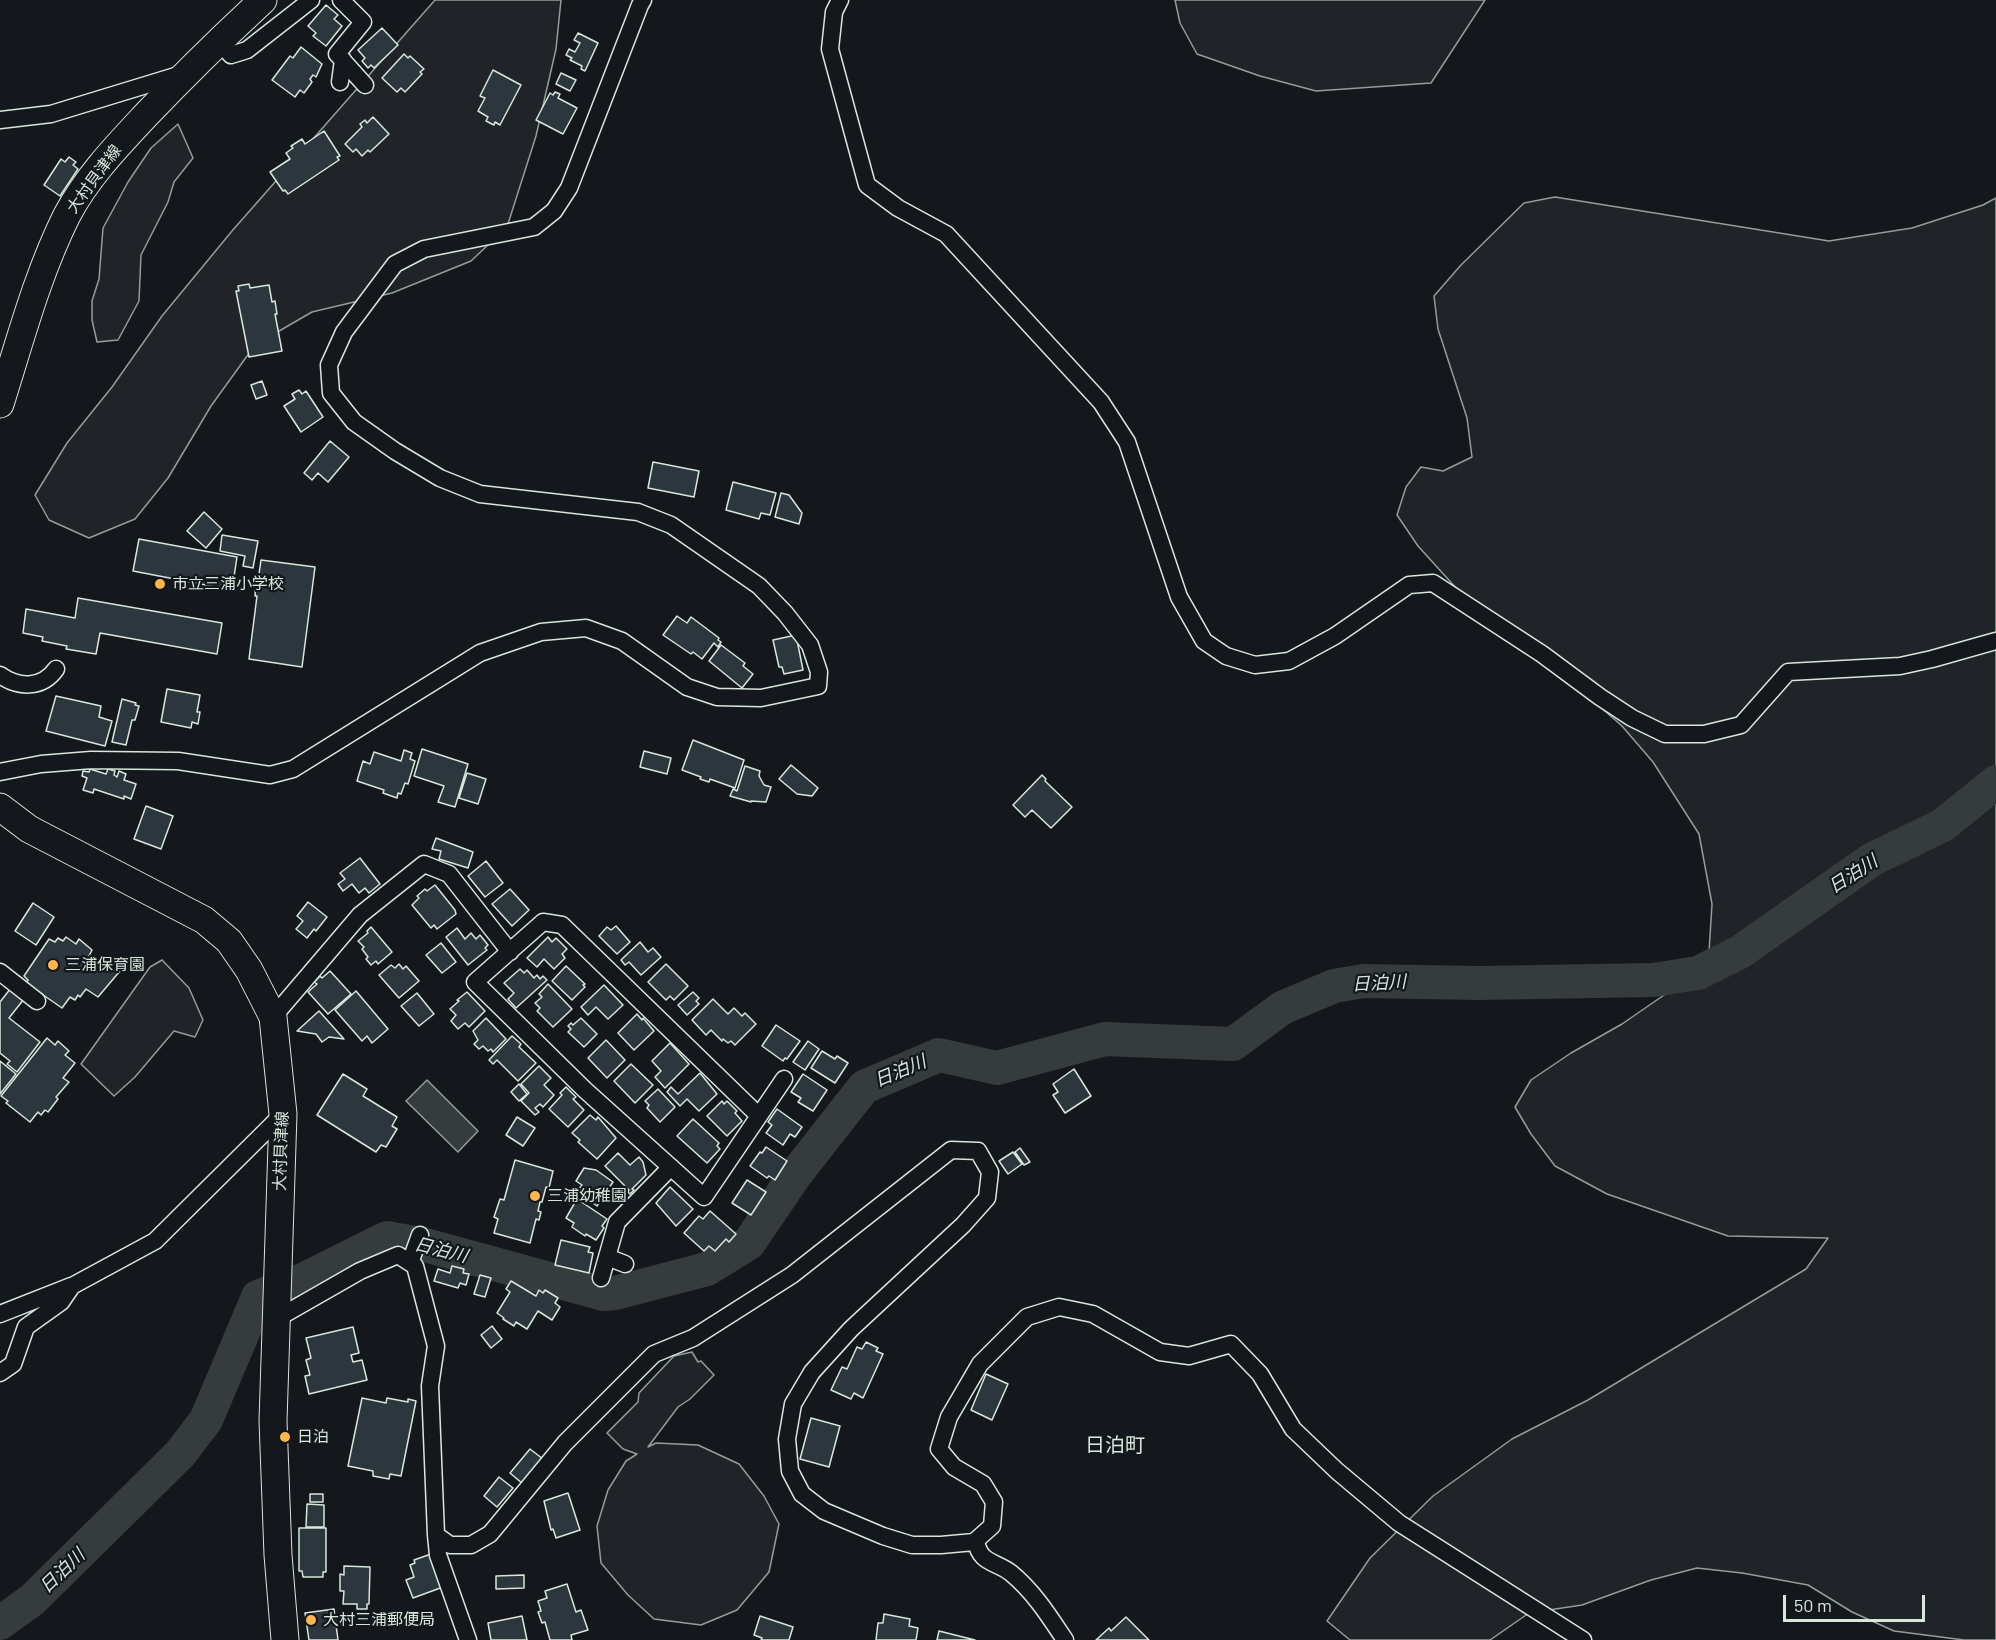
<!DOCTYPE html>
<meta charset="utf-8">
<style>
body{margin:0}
#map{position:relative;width:1996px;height:1640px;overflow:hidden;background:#14181c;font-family:Barlow,sans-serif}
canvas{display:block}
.scale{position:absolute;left:1783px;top:1595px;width:142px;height:27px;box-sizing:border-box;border:3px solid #d8e6dc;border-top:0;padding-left:8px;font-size:18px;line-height:21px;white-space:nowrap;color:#d8e6dc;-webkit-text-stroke:4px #14181c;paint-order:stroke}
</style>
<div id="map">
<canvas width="1996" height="1640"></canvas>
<div class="scale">50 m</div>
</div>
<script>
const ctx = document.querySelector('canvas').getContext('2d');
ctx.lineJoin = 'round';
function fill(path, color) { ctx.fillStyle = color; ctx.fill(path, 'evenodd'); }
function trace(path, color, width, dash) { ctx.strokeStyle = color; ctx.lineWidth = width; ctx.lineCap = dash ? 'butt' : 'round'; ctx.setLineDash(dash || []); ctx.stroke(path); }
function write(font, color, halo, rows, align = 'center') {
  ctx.font = font + ' Barlow,"Noto Sans JP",sans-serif'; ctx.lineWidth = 4.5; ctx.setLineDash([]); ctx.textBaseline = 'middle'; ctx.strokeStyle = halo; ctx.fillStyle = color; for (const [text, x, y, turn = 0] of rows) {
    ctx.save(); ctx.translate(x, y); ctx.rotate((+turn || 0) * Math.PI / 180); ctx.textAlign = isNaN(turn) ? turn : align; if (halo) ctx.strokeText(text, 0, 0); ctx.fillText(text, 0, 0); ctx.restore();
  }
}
const green = new Path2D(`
 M435 0H561L556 49 536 136 507 227 471 261 392 293 312 312 255 345 211 406 168 478 135 519 89 538 49 520 35 495 67 443 112 387 162 316 232 231Z
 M1175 0H1485L1431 83 1316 91 1260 76 1197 54 1180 23Z
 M178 124 193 158 174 182 168 202 141 255 139 301 118 340 97 342 92 320V301L99 279 103 228 128 182 151 148Z
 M1555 197 1829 241 1912 228 1983 205 1996 198V1640H1964L1894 1631 1852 1612 1808 1585 1742 1573 1697 1568 1651 1580 1582 1605 1529 1613 1490 1640H1350L1327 1621 1370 1558 1433 1496 1512 1439 1588 1400 1806 1269 1828 1238 1728 1236 1607 1194 1555 1166 1531 1134 1515 1107 1531 1080 1571 1053 1622 1024 1680 984 1708 968 1712 904 1699 834 1653 762 1622 726 1548 661 1457 589 1418 546 1397 515 1406 487 1421 467 1443 471 1472 457 1467 418 1438 329 1434 296 1461 265 1524 203Z
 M162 960 189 988 203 1020 195 1037 174 1031 135 1077 114 1096 81 1064 150 967Z
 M692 1352 698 1362 701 1361 714 1375 690 1399 678 1407 648 1447 656 1443 698 1445 739 1464 764 1496 779 1524 769 1572 737 1610 701 1625 654 1619 628 1595 601 1563 597 1526 608 1490 626 1461 637 1454 623 1449 607 1433 638 1402 639 1393 674 1356Z`);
fill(green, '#202428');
trace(green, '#939e99', 1.5);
const water = new Path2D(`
 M427 1080 478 1131 458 1152 406 1101Z`);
fill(water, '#363b3e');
trace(water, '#939e99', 1.5);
trace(new Path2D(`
 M0 1623 32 1600 180 1454 206 1420 258 1297 305 1279 387 1238 425 1245 604 1294 615 1293 707 1269 749 1243 795 1175 864 1087 939 1055 997 1068 1105 1039 1233 1044 1282 1008 1334 986 1363 981 1479 983 1653 980 1698 973 1740 952 1871 860 1943 825 1996 782`), '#363b3e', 34);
const building = new Path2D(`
 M326 5 338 15 334 19 342 26 326 46 313 36 316 33 308 26Z
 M382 28 398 45 374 68 371 65 368 68 362 61 365 58 358 50Z
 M578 33 598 43 585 71 581 69 582 66 570 60 572 58 566 55 569 49 575 52 580 43 574 40Z
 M301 47 322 64 316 77 313 75 310 79 312 82 304 93 300 90 295 97 272 80 290 56 293 58Z
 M404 54 408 58 410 56 424 69 420 72 422 74 405 92 401 88 397 92 382 78Z
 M493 70 521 85 500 125 495 122 494 125 486 121 488 117 478 111 485 98 480 96Z
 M561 73 576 80 570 91 556 84Z
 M555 92 560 94 558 98 577 108 563 134 536 120 550 93 553 95Z
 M373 117 389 134 370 152 368 150 362 156 356 149 353 152 345 144 362 127 360 124 365 120 367 123Z
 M324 131 340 156 337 157 339 160 288 194 285 190 283 191 270 172 290 159 286 153 293 148 291 146 302 139 305 144Z
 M69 157 76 162 73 165 78 169 60 196 44 185 61 159 65 162Z
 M249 284 250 288 269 285 272 302 275 301 277 314H275L282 351 249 357 236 291H239L238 286Z
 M262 381 267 395 256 399 251 385Z
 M299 390 302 394 306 391 323 417 301 432 284 406 295 399 292 394Z
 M330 441 349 457 328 482 318 473 312 480 304 473Z
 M653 462 699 471 694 497 648 488Z
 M733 482 776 493 770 515 761 513 759 519 726 510Z
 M781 493 789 495 802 513 799 524 775 517Z
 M204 512 222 529 206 548 187 531Z
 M222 535 258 541 253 568 243 566 245 556 220 551Z
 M139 539 237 557 232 590 133 571Z
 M261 560 315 567 302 667 249 659 257 596H255L256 580 258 581Z
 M78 598 222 623 217 654 100 633 96 654 66 649 67 646 42 641 43 637 23 633 26 609 75 618Z
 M677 616 687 623 691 617 719 638 718 640 721 642 718 647 714 643 702 659 693 652 691 654 663 635Z
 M796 635 803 670 784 674 782 667H779L773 640Z
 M721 645 745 663 743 666 753 674 742 688 709 661Z
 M167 689 200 695 197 712H200L198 724 192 722 191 728 161 722Z
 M56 696 101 706 99 717 112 721 105 746 46 731Z
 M122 699 136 703 135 705 139 706 135 720H132L126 745 112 742Z
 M693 740 744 760 735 788 710 779 709 782 700 779 701 777 682 770Z
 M422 749 468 764 455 807 438 802 444 786 414 776Z
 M404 750 412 753 410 759 415 761 408 784 405 783 401 794 398 793 397 798 383 793 384 790 357 781 363 761 370 764 374 752 401 761Z
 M644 751 671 758 667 774 640 767Z
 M791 765 818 788 812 796 797 794 779 779Z
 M745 766 760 771 759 776 764 785 771 787 766 802 751 801V802L730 796 733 789 737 791Z
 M90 769 106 774 108 769 115 771 114 775 117 777 119 771 126 774 124 780 136 784 131 799 124 796V799L94 789 93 793 83 790 87 778 82 776 83 771 89 772Z
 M467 773 486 779 478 804 459 798Z
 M1042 775 1046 779 1045 781 1072 807 1051 828 1032 810 1025 817 1013 805Z
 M146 806 173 816 161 849 134 839Z
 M436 838 473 852 468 868 439 859 441 851 432 849Z
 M360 858 380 884 369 893 365 888 359 893 352 884 343 891 338 884 345 879 340 873Z
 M486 861 503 883 485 897 468 876Z
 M435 885 455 910 456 914 437 929 434 925 431 928 412 905 419 898 417 896 425 889 427 891Z
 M510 889 529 910 512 926 492 904Z
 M308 902 327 917 316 931 314 929 307 938 296 929 303 921 297 916Z
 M33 903 54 917 36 945 15 931Z
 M616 926 630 942 617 954 599 936 607 927 611 930Z
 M371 927 392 952 378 964 376 961 371 965 366 959 368 957 362 949 364 947 358 941 368 933 367 931Z
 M457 928 465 939 471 933 476 939 480 935 488 945 485 948 487 950 468 965 446 937Z
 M66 937 76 944 79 939 92 950 89 956 103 966 120 971 98 997 86 989 80 997 78 995 75 1000 70 997 62 1008 26 983 28 980 24 976 49 939 55 942 58 938 63 941Z
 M548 937 552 942 556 938 567 949 562 954 565 958 554 969 544 959 537 967 527 958Z
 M640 942 648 952 653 948 661 957 641 975 629 962 625 965 621 960Z
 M441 943 456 962 442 973 426 955Z
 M399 964 403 969 406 966 419 981 399 998 379 975 391 965 395 968Z
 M666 964 688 986 674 1000 670 996 666 1000 648 982Z
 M566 966 585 984 583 985 585 987 572 1000 552 981Z
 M520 969 524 973 527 970 534 978 537 975 540 979 543 976 547 980 516 1008 508 999 514 993 504 983Z
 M330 971 351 994 328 1014 308 992 317 984 314 982 320 976 322 978Z
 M548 984 572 1009 553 1027 537 1011 540 1008 535 1003 542 997 539 994Z
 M604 985 623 1005 608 1019 596 1007 588 1015 581 1007Z
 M11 988 24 999 9 1018 40 1042 17 1072 7 1064 10 1061 0 1053V1002Z
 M356 991 388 1029 372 1043 367 1036 362 1041 335 1010Z
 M467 992 485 1011 469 1027 465 1023 458 1029 451 1021 456 1015 450 1009 459 1001 457 1000Z
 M693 992 699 998 696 1001 699 1004 687 1015 678 1005Z
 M417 993 434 1014 419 1026 401 1006Z
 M713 999 728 1014 734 1008 742 1016 745 1013 756 1024 735 1045 731 1041 728 1043 723 1039 722 1041 711 1030 706 1035 692 1020Z
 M319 1011 344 1039 329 1037 322 1042 316 1034 297 1031Z
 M637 1014 642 1020 643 1018 654 1031 634 1050 618 1033Z
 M486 1018 506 1039 493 1052 491 1049 488 1051 483 1046 479 1049 474 1044 478 1040 473 1031Z
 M581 1018 597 1034 584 1047 568 1032 571 1029 568 1026 571 1023 573 1025Z
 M776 1025 800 1041 787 1059 785 1058 783 1061 762 1046Z
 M512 1036 521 1044 519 1047 536 1063 518 1081 497 1060 493 1064 489 1060Z
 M47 1038 55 1045 58 1041 69 1051 65 1055 75 1063 63 1078 69 1082 56 1097 58 1099 48 1112 45 1110 41 1115 38 1112 30 1122 6 1103 8 1101 1 1096Z
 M606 1040 625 1060 607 1078 588 1058Z
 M808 1041 819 1049 805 1070 793 1062Z
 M670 1043 689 1064 665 1088 655 1077 661 1071 652 1061Z
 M822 1051 835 1059 837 1056 848 1063 835 1083 811 1068Z
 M0 1061 16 1074 0 1094Z
 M631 1064 653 1085 635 1103 614 1081Z
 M539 1066 551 1078 544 1085 554 1095 543 1107 540 1104 535 1108 539 1112 535 1115 521 1101 529 1093 521 1084Z
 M1074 1069 1091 1096 1065 1113 1053 1095 1058 1092 1053 1084Z
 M700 1073 717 1094 699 1111 687 1099 680 1106 667 1092 671 1087 678 1094Z
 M343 1074 367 1089 363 1096 397 1117 392 1126 397 1129 386 1147 381 1145 376 1152 317 1115Z
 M803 1074 827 1090 813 1111 798 1102 801 1098 791 1092Z
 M519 1084 527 1094 519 1101 511 1092Z
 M566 1087 576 1097 573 1099 584 1110 568 1127 549 1109 562 1095 560 1093Z
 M658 1089 675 1107 660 1122 647 1108 649 1105 645 1101Z
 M722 1101 724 1104 727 1101 737 1111 735 1113 742 1121 727 1136 707 1116Z
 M777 1109 802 1127 795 1137 790 1134 783 1145 766 1133 772 1125 768 1122Z
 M590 1115 596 1120 598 1117 616 1138 597 1159 578 1142 580 1140 572 1133Z
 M517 1117 535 1128 523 1146 506 1135Z
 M693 1119 719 1143 717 1146 720 1149 707 1163 677 1136Z
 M766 1147 787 1161 775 1180 769 1176 767 1178 750 1166 760 1152 762 1153Z
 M1020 1148 1030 1162 1024 1165 1015 1152Z
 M1013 1152 1022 1164 1008 1174 999 1161Z
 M618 1153 630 1165 639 1157 643 1162 646 1175 632 1189 634 1190 630 1194 628 1192 629 1190 605 1166Z
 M515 1160 553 1171 549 1188 546 1187 542 1202H540L538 1211 541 1212 539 1220 536 1219 530 1243 494 1233 498 1219 494 1217 500 1199 504 1200Z
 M584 1168 596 1170 613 1182 597 1206 577 1192 582 1185 576 1181Z
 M747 1180 766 1192 751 1215 732 1203Z
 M670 1187 693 1209 676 1226 656 1203Z
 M577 1199 607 1219 602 1226 604 1228 596 1240 586 1234 585 1236 572 1227 574 1223 566 1218Z
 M710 1211 736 1234 729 1242 726 1239 715 1251 709 1246 704 1251 684 1233 699 1216 703 1219Z
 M561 1240 590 1247 588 1252 593 1253 589 1273 555 1265Z
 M452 1266 464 1269 463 1273 469 1274 466 1285 460 1283 458 1288 434 1281 438 1269 450 1273Z
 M480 1275 491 1278 485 1297 474 1294Z
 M511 1281 536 1296 539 1290 543 1293 545 1290 558 1298 555 1303 560 1307 552 1320 538 1311 527 1329 516 1322 514 1326 503 1319 504 1318 497 1313 510 1292 506 1289Z
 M492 1326 502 1339 491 1348 481 1335Z
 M353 1327 359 1353 351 1355 353 1362 362 1360 367 1380 309 1394 305 1376 310 1375 306 1360 311 1358 306 1338Z
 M866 1342 878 1348 876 1351 883 1354 863 1398 854 1393 851 1399 831 1390 842 1367 847 1369 857 1347 862 1349Z
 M986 1374 1008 1384 992 1420 971 1410Z
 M362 1398 386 1403 387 1398 408 1402V1399L416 1401 401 1476 390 1474 389 1479 373 1476V1471L348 1466Z
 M811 1418 840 1426 829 1467 800 1459Z
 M530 1449 543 1459 523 1484 510 1473Z
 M499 1477 513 1488 497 1507 484 1496Z
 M568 1493 580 1530 556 1538 553 1529 551 1530 544 1501Z
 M310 1494H323V1502H310Z
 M307 1504 324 1505V1527H306Z
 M299 1528H326V1572H323V1577H303L302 1571H299Z
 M431 1554 443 1587 413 1598 406 1580 414 1577 410 1565 415 1563 414 1560Z
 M344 1566 370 1567 369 1604H367V1609H357V1604H343L344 1591H340V1574L344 1575Z
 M524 1575V1588L496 1589V1576Z
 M567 1584 576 1612 581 1610 588 1630 571 1635 572 1640H550L545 1622 542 1623 538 1612 541 1611 538 1601 547 1598 545 1591Z
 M334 1609 338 1640H309L305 1613Z
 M884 1614 910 1619 909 1626 918 1628 916 1640H876L878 1623H883Z
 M522 1616 527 1640H491L488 1623Z
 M760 1616 793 1627 789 1640H761L762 1638 754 1635Z
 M1126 1617 1149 1640H1096L1109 1628 1111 1631Z
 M939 1631 975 1640H937Z`);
fill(building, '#2c363c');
trace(building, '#d8e6dc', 1.5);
const minor = new Path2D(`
 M341 0 363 22 337 54 365 85
 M840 0 834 12 830 49 867 185 898 208 946 234 1101 402 1127 442 1179 597 1204 641 1226 656 1255 665 1289 661 1335 636 1409 585 1433 583 1542 654 1600 697 1632 718 1665 734H1704L1741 725 1788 672 1900 666 1932 659 1996 641
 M219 41 231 55 247 50 311 0
 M340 82 343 60
 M0 120 51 114 182 74
 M0 675C18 688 42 689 56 669
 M0 772 41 764 91 760 178 761 270 775 293 769 480 653 541 632 586 628 622 641 687 687 717 697 761 698 818 686 819 672 810 645 785 613 759 586 671 525 638 512 480 494 440 478 395 451 354 422 331 393 329 365 344 332 395 264 424 249 534 227 554 211 569 188 640 5 643 0
 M0 972 37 1001
 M273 1017 360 915 424 864 449 874 510 952
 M758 1115 562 925 543 922 475 982 585 1090 704 1197 784 1079
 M607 1257 625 1264
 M410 1263 420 1235
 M601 1278 617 1222 671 1167
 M0 1314 71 1286
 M276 1319 360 1271 398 1255 415 1266 436 1346 430 1386 436 1535 450 1545H471L490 1534 565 1443 654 1354 693 1338 792 1275 951 1150 978 1151 990 1172 987 1198 963 1225 851 1329 812 1372 793 1404 787 1439 790 1471 802 1494 824 1511 883 1536 912 1545H941L974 1542 992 1526 994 1502 983 1484 954 1467 939 1449 949 1417 980 1364 1027 1317 1059 1307 1093 1314 1160 1352 1189 1356 1231 1344 1260 1374 1293 1429 1337 1471 1399 1523 1583 1640
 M0 1373 13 1364 26 1327 61 1302 72 1286 155 1241 283 1114
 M436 1535 438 1555 468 1640
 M976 1540C979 1564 996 1561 1011 1573 1034 1592 1049 1616 1065 1640`);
const primary = new Path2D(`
 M0 404C20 341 37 275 67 215 87 177 117 146 146 115 184 75 223 37 263 0
 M0 807 29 829 204 920 229 941 249 970 273 1017 283 1114 273 1421 278 1555 285 1640`);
trace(minor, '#d8e6dc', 19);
trace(primary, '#d8e6dc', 29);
trace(minor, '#14181c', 16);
trace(primary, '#14181c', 27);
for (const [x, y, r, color] of [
 [160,584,6,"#ffb74d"],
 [53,965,6,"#ffb74d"],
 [535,1196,6,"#ffb74d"],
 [285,1437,6,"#ffb74d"],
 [311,1620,6,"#ffb74d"]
]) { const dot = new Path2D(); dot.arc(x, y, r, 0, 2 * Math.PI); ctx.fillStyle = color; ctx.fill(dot); trace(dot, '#14181c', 2); }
write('16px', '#d8e6dc', '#14181c', [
 ["大村貝津線",94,179,-54],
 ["大村貝津線",281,1151,-88]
]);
write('16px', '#d8e6dc', '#14181c', [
 ["市立三浦小学校",172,584],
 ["三浦保育園",65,965],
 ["三浦幼稚園",547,1196],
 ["日泊",297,1437],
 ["大村三浦郵便局",323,1620]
], 'left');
write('italic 18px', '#d8e6dc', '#14181c', [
 ["日泊川",1853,874,-33],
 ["日泊川",1379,983,-3],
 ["日泊川",900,1071,-23],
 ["日泊川",441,1250,14],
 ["日泊川",62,1571,-44]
]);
write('20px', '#d8e6dc', '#14181c', [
 ["日泊町",1115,1445]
]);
</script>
